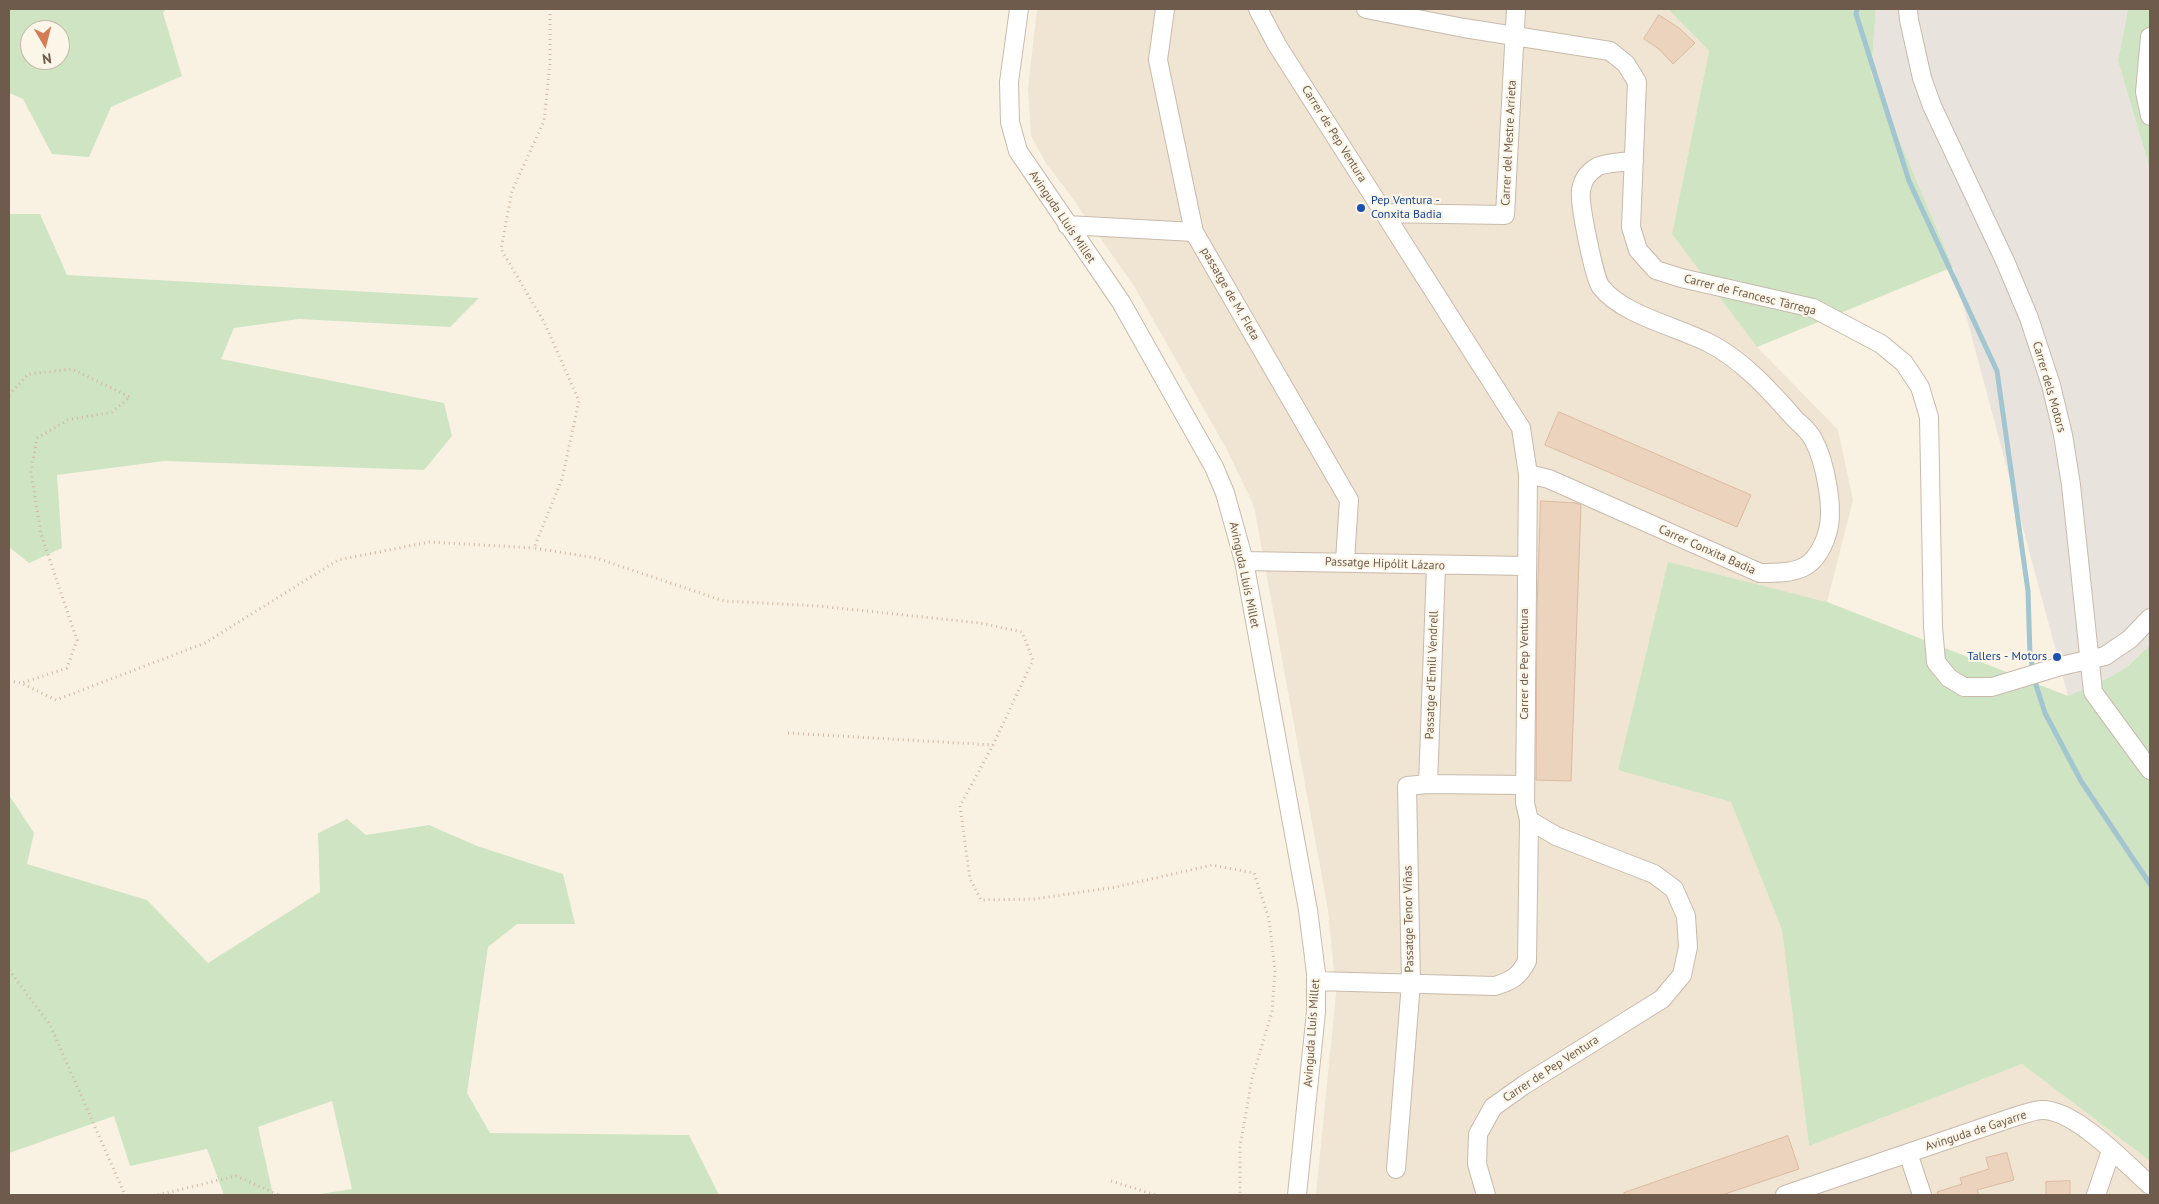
<!DOCTYPE html>
<meta charset="utf-8">
<style>
body{margin:0}
#map{position:relative;width:2159px;height:1204px;overflow:hidden;background:#f9f2e3;font-family:"PT Sans",sans-serif}
canvas{display:block}
.frame{position:absolute;inset:0;border:10px solid #6e5b4c;pointer-events:none}
.north{position:absolute;left:20px;top:20px;width:50px;height:50px;box-sizing:border-box;background:#fcf6e8;border:1px solid #c3b8aa;border-radius:50%;rotate:172deg;font-size:14px;font-weight:700;line-height:20px;text-align:center;color:#6e5b4c}
.north::after{content:'';display:block;margin:auto;width:18px;height:22px;background:#d57c56;clip-path:polygon(50% 0,100% 100%,50% 72%,0 100%)}
</style>
<div id="map">
<canvas width="2159" height="1204"></canvas>
<div class="frame"></div>
<div class="north">N</div>
</div>
<script>
const ctx = document.querySelector('canvas').getContext('2d');
ctx.lineJoin = 'round';
function fill(path, color) { ctx.fillStyle = color; ctx.fill(path, 'evenodd'); }
function trace(path, color, width, dash) { ctx.strokeStyle = color; ctx.lineWidth = width; ctx.lineCap = dash ? 'butt' : 'round'; ctx.setLineDash(dash || []); ctx.stroke(path); }
function write(font, color, halo, rows, align = 'center') {
  ctx.font = font + ' "PT Sans",sans-serif'; ctx.lineWidth = 4; ctx.setLineDash([]); ctx.textBaseline = 'middle'; ctx.strokeStyle = halo; ctx.fillStyle = color; for (const [text, x, y, turn = 0] of rows) {
    ctx.save(); ctx.translate(x, y); ctx.rotate((+turn || 0) * Math.PI / 180); ctx.textAlign = isNaN(turn) ? turn : align; if (halo) ctx.strokeText(text, 0, 0); ctx.fillText(text, 0, 0); ctx.restore();
  }
}
fill(new Path2D(`
 M1037 9H1668L1709 51 1672 234 1757 347 1838 430 1853 500 1827 602 1668 563 1618 770 1731 802 1782 930 1809 1146 2022 1064 2150 1161V1195H1316L1336 993 1328 910 1254 506 1226 448 1134 286 1063 185 1047 165 1031 136 1028 88Z`), '#f0e4d2');
fill(new Path2D(`
 M1876 9H2128L2118 61 2150 169V645L2128 666 2112 676 2068 696 1953 267 1871 73Z`), '#e9e3dd');
fill(new Path2D(`
 M9 9H166L163 13 182 76 111 107 89 157 52 154 23 99 9 93ZM30 30H60V60H30Z
 M1668 9H1876L1871 73 1953 267 1757 347 1672 234 1709 51Z
 M2128 9H2150V169L2118 61Z
 M9 214H40L67 275 479 298 450 327 299 319 234 328 221 359 444 403 452 436 424 470 164 461 57 475 62 548 29 563 9 547Z
 M1668 562 1827 602 2068 696 2112 676 2128 666 2150 645V1161L2022 1064 1809 1146 1782 930 1731 802 1618 770Z
 M9 795 34 833 27 864 147 900 208 963 320 892 318 833 347 819 366 835 429 825 477 846 563 874 575 924H517L488 947 467 1093 490 1133 689 1135 719 1195H314L352 1189 332 1101 258 1127 273 1195H224L207 1149 130 1166 114 1116 9 1153Z`), '#cee4c3');
trace(new Path2D(`
 M1857 9 1856 14 1909 181 1997 371 2028 591 2030 655 2036 685 2045 713 2081 781 2150 884`), '#a2c5d0', 5);
const building = new Path2D(`
 M1659 15 1679 28 1695 43 1673 64 1659 49 1644 39Z
 M1559 412 1751 495 1737 527 1545 445Z
 M1541 501 1576 503 1581 505 1571 781 1536 780 1537 609Z
 M1788 1136 1799 1169 1722 1195H1624V1193Z
 M2007 1153 2014 1180 1977 1190 1979 1195H1938L1937 1192 1962 1184 1960 1178 1989 1169 1986 1158Z
 M2070 1181V1195H2046V1182Z`);
fill(building, '#ebd3be');
trace(building, '#dcbba0', 1);
const minor = new Path2D(`
 M1019 9 1009 82 1010 122 1018 151 1121 302 1214 467 1225 493 1244 561 1308 910 1316 973V1012L1297 1195
 M1165 9 1158 60 1194 232 1349 500 1345 561
 M1258 9 1277 45 1521 428 1528 474 1525 803 1529 820 1556 836 1654 874 1674 889 1686 916 1688 947 1682 975 1662 999 1524 1085 1493 1107 1478 1134 1477 1164 1486 1195
 M1366 9 1464 28 1610 51 1626 64 1637 82 1631 227 1638 250 1656 270 1681 278 1813 308 1881 344 1904 363 1920 387 1929 417 1933 627 1936 662 1949 678 1964 687H1992L2061 666 2105 656 2130 639 2150 618
 M1908 9 1909 20 1922 78 1932 106 2005 261 2029 318 2051 385 2063 435 2071 485 2093 692 2150 770
 M2150 37 2145 92 2150 116
 M1384 213 1505 215 1516 9
 M1067 225 1194 232
 M1528 474 1549 479 1760 573C1795 573 1815 572 1827 534 1835 510 1825 461 1813 439 1809 431 1801 425 1795 419 1771 392 1741 358 1707 342 1677 327 1621 314 1601 287 1594 278 1579 203 1581 191 1582 182 1587 174 1594 169 1599 163 1625 162 1634 161
 M1244 561 1526 566
 M1428 784 1436 566
 M1316 981 1495 986C1511 981 1519 977 1527 961L1529 820
 M1908 1153 1922 1195
 M1396 1169 1411 983 1407 786 1428 784 1525 785
 M1785 1195 2011 1118C2021 1115 2031 1111 2041 1110 2074 1108 2126 1164 2150 1185
 M2096 1195 2111 1151`);
trace(minor, '#c8baab', 20);
trace(new Path2D(`
 M550 9V64L544 121 512 191 501 249 544 322 579 401 562 479 534 548 596 558 724 601 819 606 980 623 1022 632 1033 660 993 745 960 806 970 879 981 900 1034 899 1116 887 1212 865 1254 873 1269 919 1275 971 1272 1012 1252 1078 1240 1147V1195
 M9 395 28 374 72 369 130 397 112 412 68 420 37 438 31 472 41 534 77 640 67 668 22 683
 M9 681 21 683 56 700 205 643 338 560 429 542 534 548
 M788 733 993 745
 M9 970 50 1025 125 1195
 M1111 1181 1156 1195
 M158 1195 236 1176 279 1195`), '#cfb7a1', 3, [1, 4]);
trace(minor, '#fff', 18);
for (const [x, y, r, color] of [
 [1361,208,5,"#1a4fb4"],
 [2057,657,5,"#1a4fb4"]
]) { const dot = new Path2D(); dot.arc(x, y, r, 0, 2 * Math.PI); ctx.fillStyle = color; ctx.fill(dot); trace(dot, '#fcf6e8', 2); }
write('12px', '#6e5b4c', '#fcf6e8', [
 ["Carrer de Pep Ventura",1334,134,58],
 ["Carrer del Mestre Arrieta",1509,143,-87],
 ["Avinguda Lluís Millet",1062,217,56],
 ["passatge de M. Fleta",1230,294,60],
 ["Carrer de Francesc Tàrrega",1750,295,14],
 ["Carrer dels Motors",2049,387,74],
 ["Carrer Conxita Badia",1707,550,24],
 ["Passatge Hipólit Lázaro",1385,564,2],
 ["Avinguda Lluís Millet",1244,575,78],
 ["Carrer de Pep Ventura",1525,664,-90],
 ["Passatge d'Emili Vendrell",1432,675,-88],
 ["Passatge Tenor Viñas",1409,919,-91],
 ["Avinguda Lluís Millet",1312,1033,-86],
 ["Carrer de Pep Ventura",1551,1069,-33],
 ["Avinguda de Gayarre",1976,1131,-18]
]);
write('12px', '#164399', '#fcf6e8', [
 ["Pep Ventura -",1371,201],
 ["Conxita Badia",1371,215],
 ["Tallers - Motors",2047,657,"right"]
], 'left');
</script>
